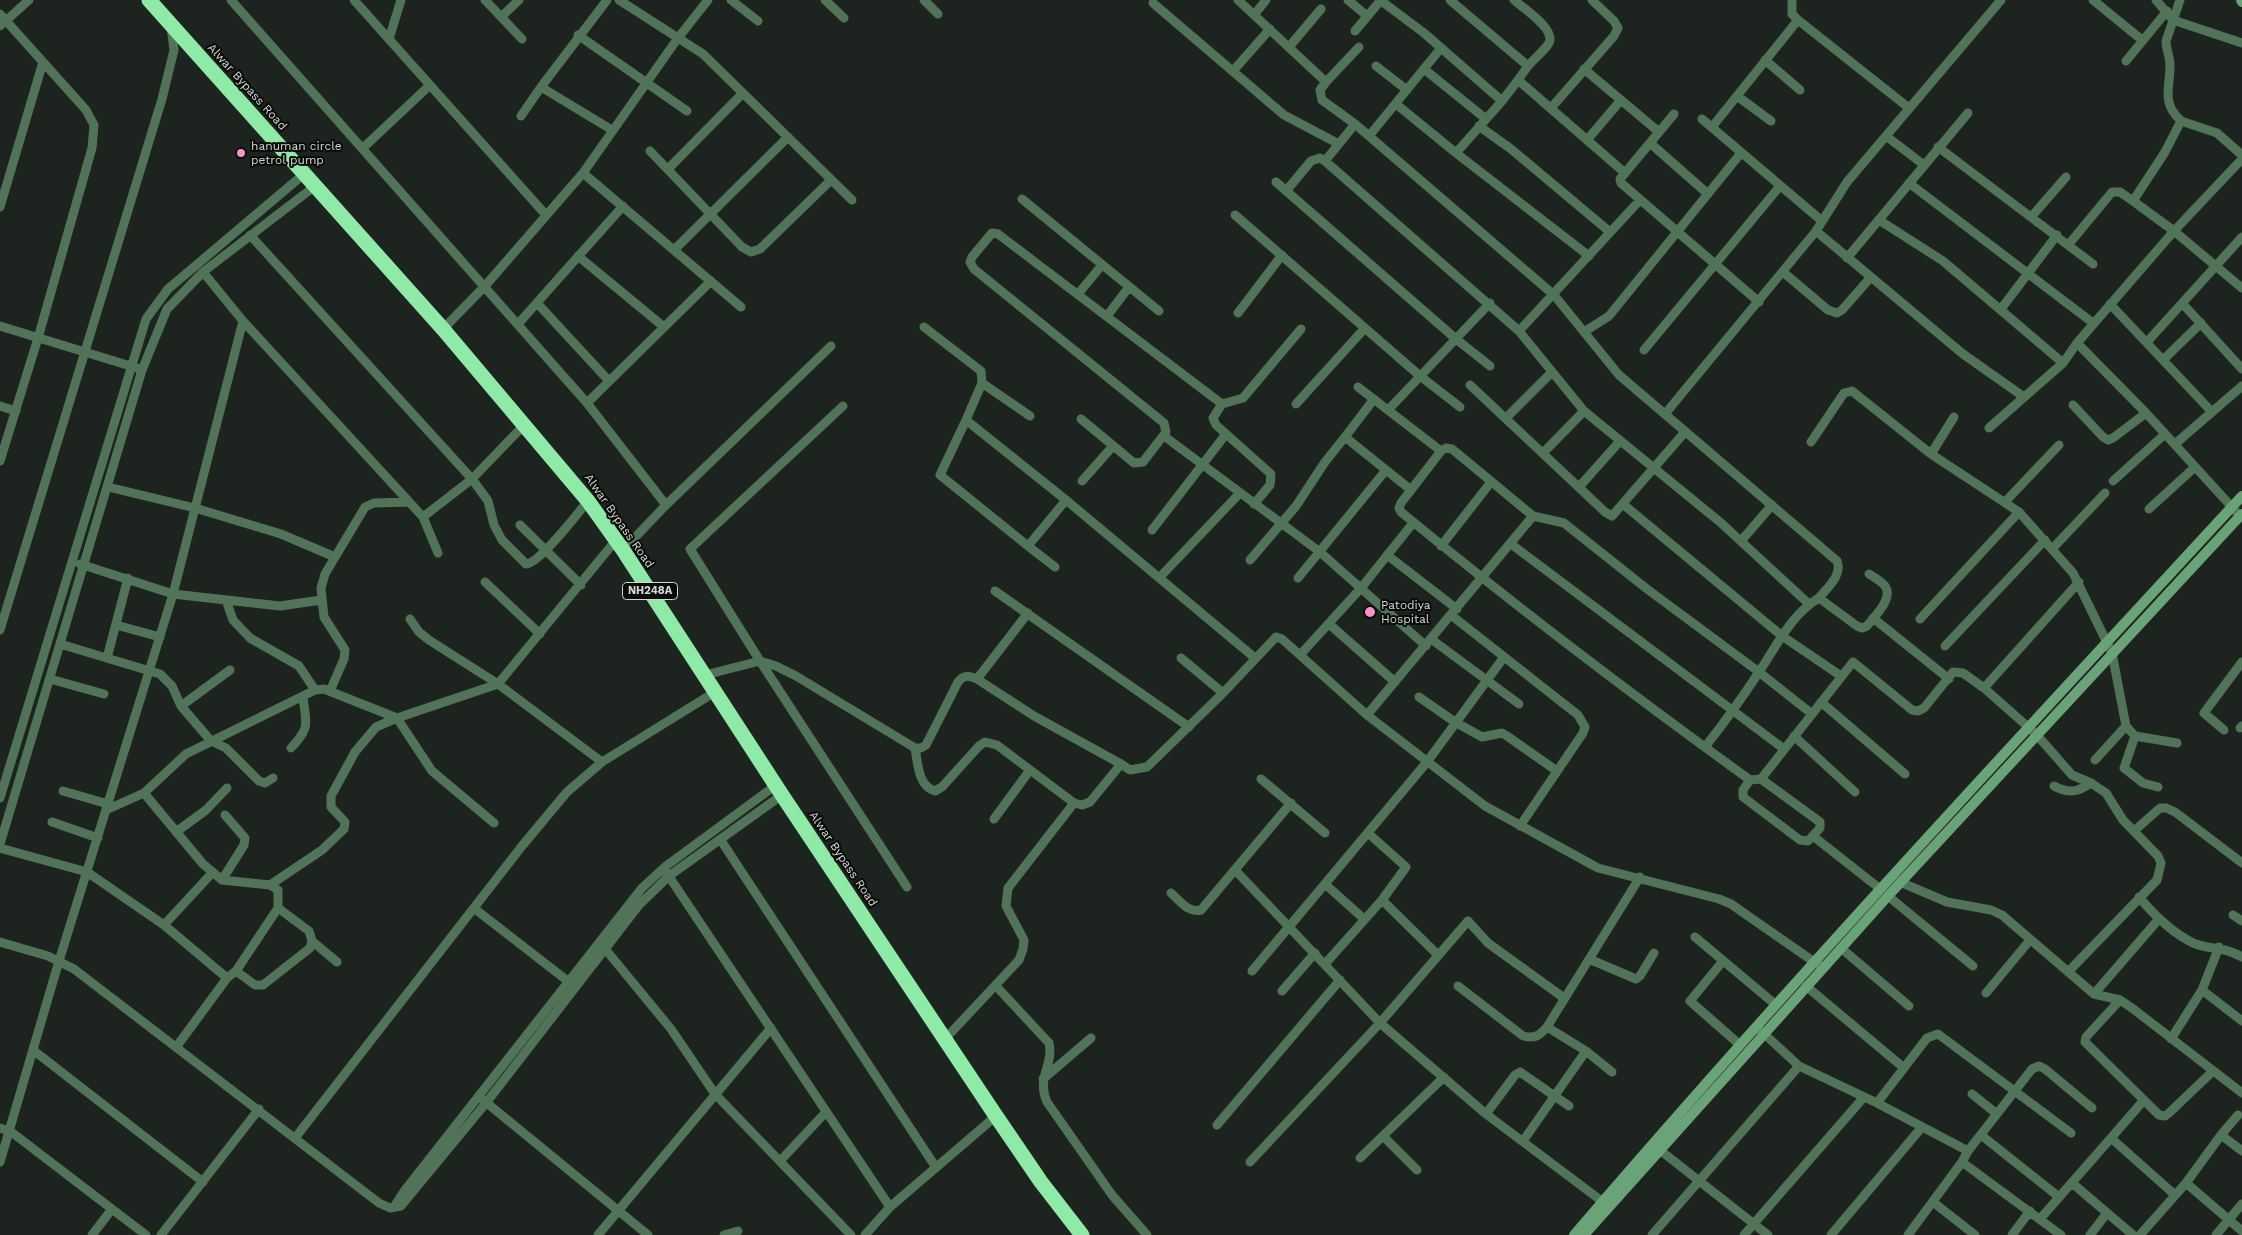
<!DOCTYPE html>
<style>
body{margin:0}
canvas{display:block;background:#1d231e}
</style>
<canvas width="2242" height="1235"></canvas>
<script>
const ctx = document.querySelector('canvas').getContext('2d');
ctx.lineJoin = 'round';
function trace(path, color, width, dash) { ctx.strokeStyle = color; ctx.lineWidth = width; ctx.lineCap = dash ? 'butt' : 'round'; ctx.setLineDash(dash || []); ctx.stroke(path); }
function write(font, color, halo, rows, align = 'center') {
  ctx.font = font + ' "Work Sans",sans-serif'; ctx.lineWidth = 4; ctx.setLineDash([]); ctx.textBaseline = 'middle'; ctx.strokeStyle = halo; ctx.fillStyle = color; for (const [text, x, y, turn = 0] of rows) {
    ctx.save(); ctx.translate(x, y); ctx.rotate((+turn || 0) * Math.PI / 180); ctx.textAlign = isNaN(turn) ? turn : align; if (halo) ctx.strokeText(text, 0, 0); ctx.fillText(text, 0, 0); ctx.restore();
  }
}
trace(new Path2D(`
 M231 0 587 403 666 505
 M354 0 546 215
 M485 0 522 39
 M607 0 541 87 612 130
 M619 0 703 54 852 200
 M731 0 758 21
 M825 0 844 18
 M924 0 938 14
 M1238 0 1326 82 1320 90 1322 100 1355 124 1554 295 1619 375 1837 561C1843 575 1827 588 1819 598
 M1348 0 1367 16
 M1380 0 1424 33 1502 101 1518 80
 M1450 0 1528 66 1518 80 1625 173
 M1514 0C1523 8 1556 29 1549 43 1544 51 1534 59 1528 66
 M2093 0 2142 40
 M2156 0 2173 20 2242 43
 M1153 3 1284 115 1339 144
 M0 14 86 110 94 125 92 148 38 338 0 461
 M1254 15 1266 0
 M501 17 519 0
 M1798 20 1909 108
 M0 26 29 0
 M1355 31 1380 1
 M578 35 687 111
 M389 39 401 0
 M1289 47 1321 9
 M1765 60 1800 90
 M2126 61 2167 11
 M1376 66 1407 90
 M1424 69 1486 119
 M1584 69 1659 132
 M1233 71 1270 29
 M1326 82 1359 47
 M1737 96 1771 121
 M1396 104 1456 153 1502 101
 M1551 108 1614 36 1618 28 1614 21 1592 0
 M1674 114 1620 179 1621 183 1759 302
 M521 116 541 87
 M1702 119 1822 221
 M2181 121 2217 133 2242 155
 M1479 126 1511 149 1610 232
 M1712 127 1798 20 1792 14V0
 M1369 136 1441 48
 M1886 136 1924 165
 M1587 140 1621 100
 M1650 143 1708 194
 M1938 147 2093 264
 M363 148 430 85
 M650 151 742 247 751 252 760 249 831 180
 M1456 153 1589 256
 M1325 161 1355 124
 M668 169 743 93
 M583 173 741 307
 M1276 182 1456 339 1490 366
 M1909 183 2093 323
 M1286 191 1311 161 1320 158 1325 161 1519 331 1584 411 1720 522 1809 604
 M1022 199 1159 311
 M2133 201 2174 231 2242 288
 M0 207 43 62
 M1235 215 1420 376 1460 407
 M2032 216 2066 177
 M1879 220 1943 261 2063 363
 M1816 231 1963 354 2024 397
 M250 235 472 479 488 501 494 525 502 540 526 564C540 563 577 514 588 501
 M2069 244 2112 192H2120L2133 201 2165 152 2181 121C2161 102 2170 89 2170 65 2170 57 2166 49 2166 41L2180 0
 M674 250 788 137
 M578 256 664 327
 M1847 258 1968 113
 M203 272 243 321 423 517 438 553
 M1783 272 1828 310 1837 313 1842 310 1871 277
 M1078 294 1102 265
 M537 303 609 381
 M2182 303 2242 369
 M2110 304 2212 412
 M2001 309 2057 235
 M1238 313 1282 255
 M1107 316 1129 287
 M518 324 623 206
 M0 326 137 368
 M924 327 981 371 982 383 966 420 1066 500 1255 658
 M443 329 485 286 583 173 678 38 708 0
 M1519 331 1640 200
 M1584 332 1609 316 1741 153
 M2147 342 2242 237
 M2077 343 2174 231 2242 159
 M1644 350 1780 186
 M2163 360 2201 323
 M982 383 1030 416
 M1470 385 1605 512 1612 516 1685 432
 M1358 387 1441 451
 M587 403 711 281
 M1222 404 1243 398 1301 329
 M1296 404 1365 328
 M2073 405 2103 437 2108 440 2113 438 2146 413
 M0 406 16 411
 M843 406 690 549 760 661 907 887
 M1388 410 1490 303
 M1665 414 1816 231 1847 182 2001 0
 M1506 418 1552 372
 M1081 419 1134 463 1143 462 1166 432 1164 423 974 269 970 262 972 257 992 233 998 234 1222 404 1213 418 1216 425 1271 474 1270 485 1254 504
 M966 420 940 475 1028 546 1066 500
 M1989 428 2063 363 2077 343 2146 413 2240 516
 M1164 436 1320 552 1426 646
 M1345 437 1374 399
 M1811 442 1844 393 1852 391 1931 454 2019 512 2073 573 2112 653 2126 726 2135 736 2124 768 2143 783 2158 787
 M2175 444 2242 386
 M1543 453 1584 411
 M1931 454 1954 417
 M1082 481 1113 446
 M2113 481 2165 434
 M108 487 195 508 281 534 335 557
 M1579 487 1620 441
 M2005 502 2059 445
 M1624 505 1782 636 1841 676
 M2149 509 2195 467
 M423 517 472 479 525 424
 M520 525 581 585
 M1152 530 1226 434
 M1741 541 1772 505
 M1511 544 1784 749
 M1028 546 1055 567
 M1441 546 1491 482
 M2053 548 2105 493
 M623 550 666 505 831 346
 M1387 555 1457 609
 M1250 560 1296 506 1325 462 1345 437 1411 490
 M80 564 173 594 280 606 321 600
 M1159 578 1239 494
 M1298 578 1386 470
 M485 582 540 634
 M995 591 1189 727
 M226 600 233 620 250 638 299 666 315 690
 M1451 615 1578 715 1585 727 1583 733 1520 826
 M1873 618 1949 679
 M410 619 419 632 429 640 498 684 602 762
 M1920 619 2019 512
 M1329 624 1395 682
 M116 625 160 637
 M0 630 162 99 174 50 171 27
 M1431 639 1519 704
 M60 644 160 674 172 686 181 706 211 741 226 748 259 781 265 783 273 778
 M1945 646 2045 540
 M1300 655 1361 588 1413 523
 M107 658 128 578
 M1181 658 1223 693
 M705 675 760 661 776 666 796 676 915 748H921L926 745 958 682C964 674 969 676 977 679L1034 716 1121 764
 M50 679 104 694
 M977 679 1028 613
 M1984 688 2079 582
 M330 691 344 659 345 650 324 617 321 588 325 574 365 507 374 503 409 502
 M1419 697 1455 722 1482 737 1502 733 1507 736 1557 771
 M1821 702 1905 774
 M181 706 230 670
 M1367 715 1533 516
 M2240 728 2242 726
 M2224 730 2204 713 2242 662
 M1794 736 1855 792
 M2135 736 2177 743
 M1705 747C1724 723 1742 698 1759 672 1776 647 1792 613 1819 598L1857 626 1862 628 1867 626C1874 617 1894 598 1885 586 1881 581 1874 577 1869 574
 M291 748C311 727 306 724 303 697
 M915 748C918 764 918 786 935 791L942 787 979 746 985 742 997 745 1074 803
 M2095 760 2126 726
 M1261 779 1325 833
 M1761 779 1853 662 1912 710 1918 711 1924 708 1953 672 1963 673 1984 688 2036 734 2072 775 2091 783 2106 793 2123 820 2158 856 2161 863 2157 880 2068 972
 M1750 780 1743 790V797L1800 840 1808 841 1820 828V822L1761 779 1750 780C1631 694 1514 605 1401 512L1399 508 1401 503 1441 451 1446 448 1452 449 1533 516 1564 523 1647 589 1759 672 1812 714
 M2054 786C2069 794 2078 792 2091 783
 M63 791 108 804
 M144 793 203 864 222 880 270 885 322 850 344 829 345 822 331 807V796L355 752 376 727 397 718 498 684 616 540
 M0 798 146 319 168 289 304 174
 M106 810 144 793 186 754 315 690 324 689 397 718 432 771 494 823
 M994 819 1030 770
 M52 822 98 838
 M2134 831 2160 808H2166L2175 812 2242 863
 M176 832 206 810 227 788
 M1813 836 1879 888
 M720 839 935 1166
 M0 844 142 370 167 309 203 272 315 186
 M0 848 87 872 164 925 227 978
 M1235 870 1380 1023 1486 1114 1607 1205
 M666 872 890 1207
 M222 880 244 845 245 838 225 815
 M1900 882 1947 902 1991 910 2002 915 2094 994 2120 1000 2132 1008 2242 1093
 M1325 884 1364 919
 M1171 893C1180 901 1188 913 1201 910L1291 803
 M1888 896 1973 966
 M2139 897C2154 915 2171 932 2193 943 2210 950 2223 946 2242 957
 M1382 900 1438 955
 M475 909 569 982
 M2233 915 2242 921
 M164 925 213 872
 M1695 937 1776 1005
 M312 941 337 962
 M0 942 48 956 74 969 379 1203 390 1208 401 1206 486 1103 639 905 669 876 782 795
 M1841 948 1909 1006
 M606 950 671 1029 715 1094 851 1235
 M1589 959 1636 979 1640 976 1654 953
 M1723 961 1690 1001 1740 1045
 M1325 964 1382 900 1406 867 1368 833
 M236 971 255 985H263L310 948 312 941 309 931 278 908
 M1252 971 1427 762 1504 657
 M996 986 1049 1043C1054 1065 1036 1077 1047 1102L1112 1195 1147 1235
 M1458 986 1523 1036C1535 1039 1539 1036 1547 1027L1640 877
 M1806 986 1904 1068
 M2202 990 2242 1021
 M1282 991 1315 953
 M1986 993 2030 940
 M2094 994 2158 920
 M2120 1000 2086 1037 2085 1042 2159 1115 2165 1116 2169 1113 2213 1071
 M1547 1027 1586 1051 1612 1072
 M1760 1030 1799 1066 1877 1103 1968 1151
 M945 1039 1019 960 1023 949 1024 940 1006 906 1008 888 1074 803 1082 805 1090 802 1121 764 1130 770 1147 767 1223 693 1276 637 1282 639 1367 715 1485 806 1598 868 1719 899 1731 904 1820 966
 M2171 1039 2202 990 2219 947
 M177 1046 227 978 236 971 278 908V890L270 885
 M33 1050 203 1182
 M1043 1079 1091 1038
 M1972 1094 1997 1114
 M482 1099 648 1235
 M1877 1103 1927 1038 1938 1034 2071 1133
 M1486 1114 1515 1075 1520 1072 1569 1106
 M1217 1125 1340 980
 M0 1128 10 1131 146 1235
 M1981 1135 2059 1197
 M2221 1135 2238 1115
 M1383 1136 1417 1170
 M295 1138 522 846 567 792 602 762 715 692
 M2111 1138 2144 1100
 M1523 1141 1586 1051
 M1656 1147 1768 1235
 M1360 1158 1444 1077
 M780 1161 826 1112
 M0 1162 59 961 173 594 243 321
 M1250 1162 1380 1023 1468 921 1488 943 1564 998
 M1962 1162 2061 1235
 M2072 1183 2133 1235
 M2186 1183 2242 1231
 M1933 1202 1975 1235
 M394 1207 405 1190 642 888 666 866 776 785
 M2040 1219 2111 1138 2175 1195
 M92 1235 112 1209
 M161 1235 259 1109
 M598 1235 771 1028
 M724 1235 738 1231
 M865 1235 890 1207 996 1116
 M1652 1235 1799 1066
 M1744 1235 1864 1097
 M1831 1235 1922 1127
 M1908 1235 1962 1162 1968 1151 2032 1069 2039 1066 2045 1069 2092 1108
 M2012 1235 2030 1211
 M2090 1235 2107 1213
 M2140 1235 2186 1183 2221 1135 2242 1151
 M2216 1235 2242 1204`), '#517459', 9);
trace(new Path2D(`
 M2241 0 2242 2
 M1574 1235C1790 983 2017 740 2242 496
 M1584 1235 1888 896 2242 514`), '#6ba379', 10);
trace(new Path2D(`
 M149 0 443 329 588 501 623 550 782 795 996 1116 1041 1182 1082 1235`), '#90eaa7', 15);
for (const [x, y, r, color] of [
 [241,153,5,"#f890cb"],
 [1370,612,6,"#f890cb"]
]) { const dot = new Path2D(); dot.arc(x, y, r, 0, 2 * Math.PI); ctx.fillStyle = color; ctx.fill(dot); trace(dot, '#090b09', 2); }
for (const [x, y, w] of [
 [650,591,55]
]) { const box = new Path2D(); box.roundRect(x - w / 2, y - 8.5, w, 17, 4); ctx.fillStyle = '#090b09'; ctx.fill(box); trace(box, '#d4d8d5', 1); }
write('bold 11px', '#d4d8d5', null, [
 ["NH248A",650,591]
]);
write('12px', '#d4d8d5', '#090b09', [
 ["Alwar Bypass Road",247,87,48],
 ["Alwar Bypass Road",619,521,55],
 ["Alwar Bypass Road",843,859,56]
]);
write('12px', '#d4d8d5', '#090b09', [
 ["hanuman circle",251,146],
 ["petrol pump",251,160],
 ["Patodiya",1381,605],
 ["Hospital",1381,619]
], 'left');
</script>
